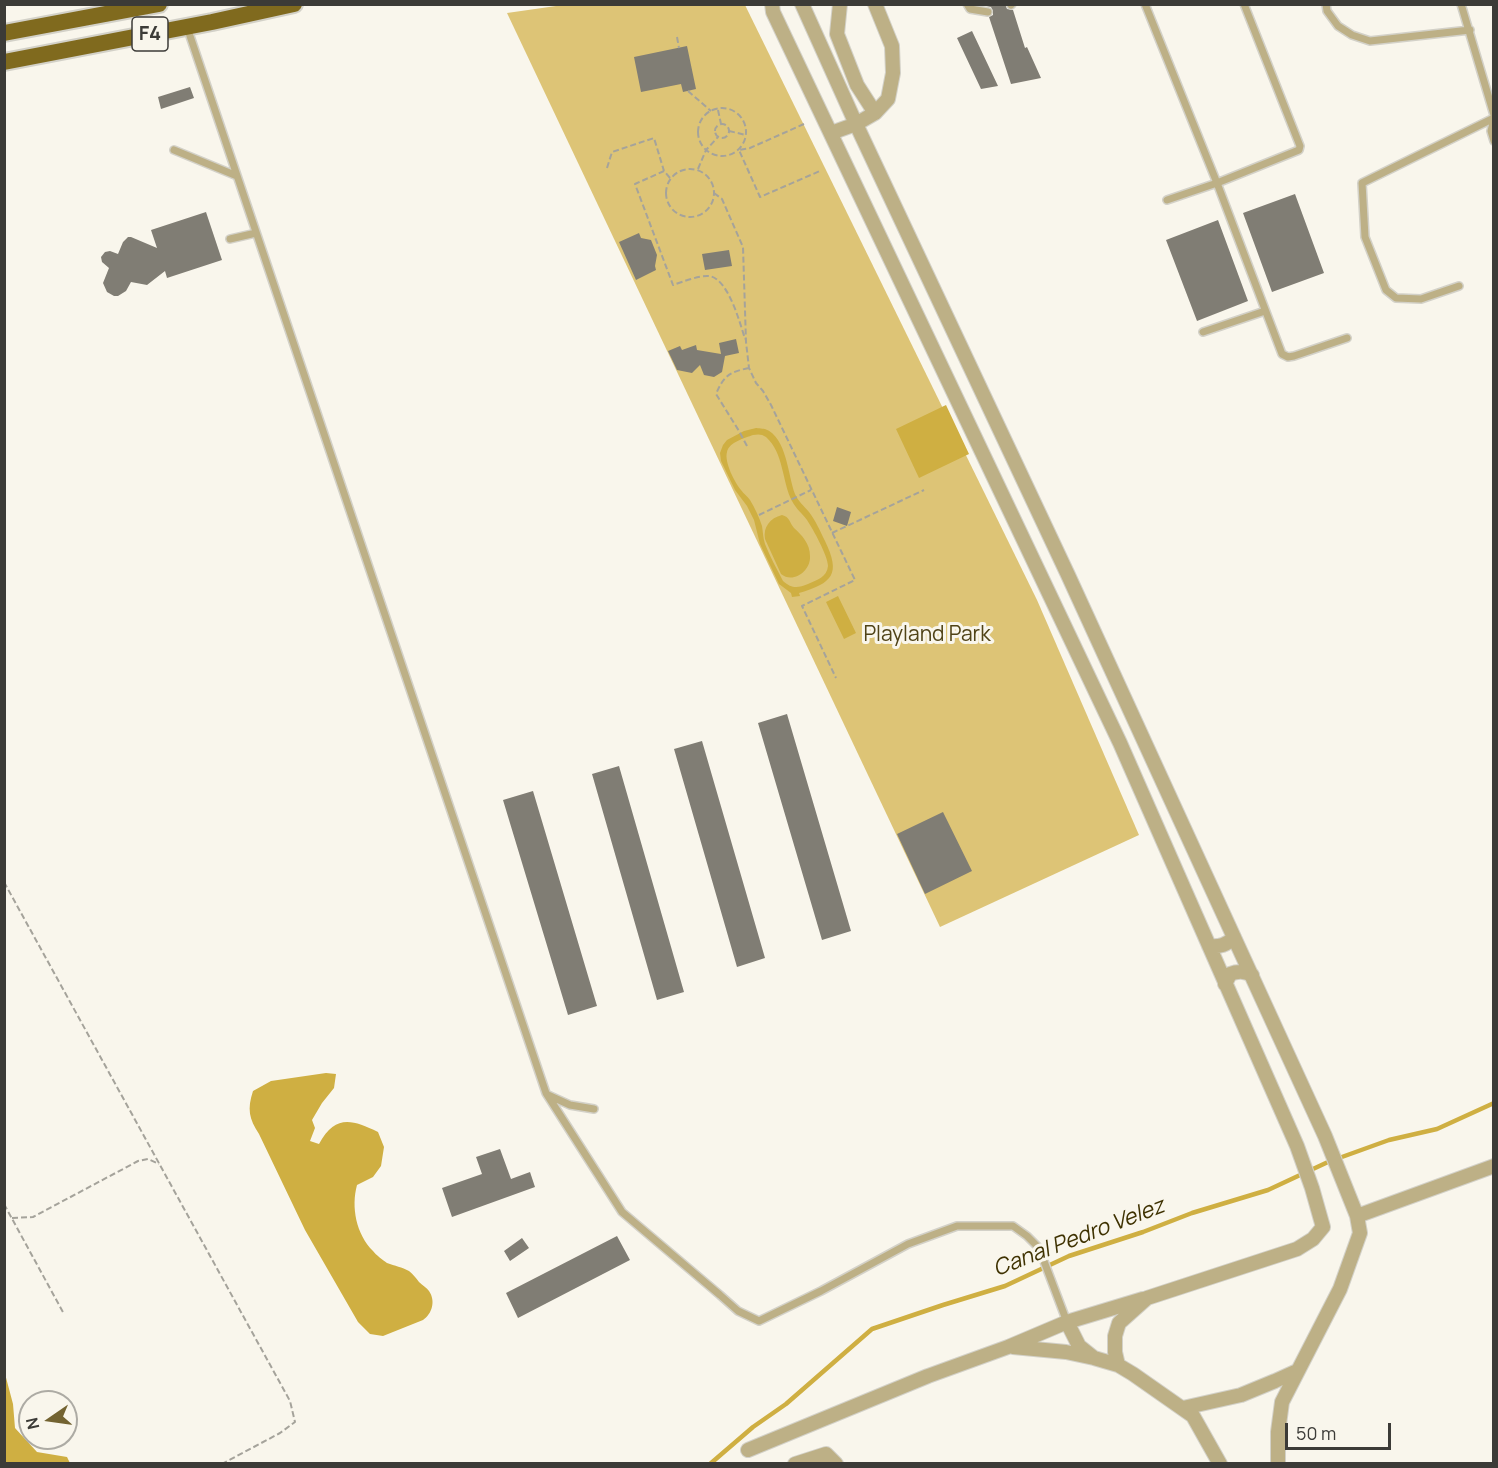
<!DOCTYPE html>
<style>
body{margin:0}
#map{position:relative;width:1498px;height:1468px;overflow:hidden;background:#f9f6ec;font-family:Manrope,sans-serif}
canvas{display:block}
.frame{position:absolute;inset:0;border:6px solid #3c3b37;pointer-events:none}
.north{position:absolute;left:18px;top:1390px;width:60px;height:60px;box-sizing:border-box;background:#f9f6ec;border:2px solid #adaba4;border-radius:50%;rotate:257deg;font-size:16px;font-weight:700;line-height:24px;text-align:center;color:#3c3b37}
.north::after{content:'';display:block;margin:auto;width:21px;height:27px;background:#736331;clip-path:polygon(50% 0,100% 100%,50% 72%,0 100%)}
.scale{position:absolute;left:1285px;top:1423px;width:106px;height:27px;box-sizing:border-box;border:3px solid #3c3b37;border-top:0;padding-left:8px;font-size:18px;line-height:21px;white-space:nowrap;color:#3c3b37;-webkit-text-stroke:4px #f9f6ec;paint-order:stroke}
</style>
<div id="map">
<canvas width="1498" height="1468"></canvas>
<div class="frame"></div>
<div class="north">N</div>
<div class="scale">50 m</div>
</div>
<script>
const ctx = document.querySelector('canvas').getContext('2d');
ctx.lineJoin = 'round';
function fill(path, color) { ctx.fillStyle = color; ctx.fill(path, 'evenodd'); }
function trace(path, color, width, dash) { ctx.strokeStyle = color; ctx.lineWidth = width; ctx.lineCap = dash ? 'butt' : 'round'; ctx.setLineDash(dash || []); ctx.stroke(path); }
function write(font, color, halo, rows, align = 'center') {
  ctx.font = font + ' Manrope,sans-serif'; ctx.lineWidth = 6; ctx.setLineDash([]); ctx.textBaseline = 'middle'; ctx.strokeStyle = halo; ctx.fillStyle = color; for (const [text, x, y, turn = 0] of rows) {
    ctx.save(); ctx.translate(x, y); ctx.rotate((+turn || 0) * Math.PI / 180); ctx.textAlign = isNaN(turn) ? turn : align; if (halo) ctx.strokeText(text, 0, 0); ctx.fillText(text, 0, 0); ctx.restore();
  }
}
fill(new Path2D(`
 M570 4 745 5 1037 600 1139 835 940 927 507 13Z`), '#ddc476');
fill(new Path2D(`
 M946 405 969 454 919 478 896 429Z
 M756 428C757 428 765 429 765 429 787 437 788 476 795 494 798 501 804 506 809 512 816 521 820 531 825 541 841 574 833 583 799 593L800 596 792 597 791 593 779 584 760 544 754 520 747 506 735 490 721 461 720 453 723 445 727 440 744 431ZM753 435C758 434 762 434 766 437 784 453 782 482 792 501 796 509 802 513 807 520 813 529 828 556 828 566 827 577 817 580 808 584 798 588 792 589 783 581 777 569 770 557 765 544 763 538 763 532 762 526 759 517 755 508 750 500 747 496 744 494 741 490 735 483 724 462 727 452 729 442 745 438 753 435Z
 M782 515C790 517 789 522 794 528 802 535 810 544 810 556 811 571 793 584 781 574L765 539C763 527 770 518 782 515Z
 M838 596 856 633 844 639 826 602Z
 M326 1073 336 1074 334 1088 322 1103 312 1120 315 1128 310 1141 319 1144C335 1115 351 1119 378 1132L384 1147 381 1166 373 1177 357 1185C351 1207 356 1234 373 1251 376 1255 383 1260 387 1263 395 1266 402 1267 409 1271 413 1274 416 1278 419 1282 422 1285 427 1288 429 1291 436 1301 432 1314 423 1320L383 1336 370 1334 358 1322 305 1230 259 1134C249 1119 247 1109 253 1091L271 1081Z
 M4 1370 13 1404 15 1428 37 1452 67 1457 70 1463H5Z`), '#cfaf42');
trace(new Path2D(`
 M710 1464 753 1427 786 1404 872 1329 943 1305 1005 1286 1069 1256 1143 1232 1192 1213 1268 1190 1328 1162 1389 1140 1437 1129 1494 1103`), '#cfaf42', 4.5);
fill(new Path2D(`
 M985 4H1005L1007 9 1013 10 1025 48 1027 47 1041 78 1011 84 989 17 993 15V11L991 7 986 6Z
 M972 31 998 86 981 89 957 38Z
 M687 46 696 89 683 92 681 84 641 92 634 57Z
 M190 87 194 98 161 109 158 97Z
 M1295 194 1324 273 1272 292 1243 213Z
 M206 212 222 260 167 278 165 271 147 285 131 282 126 291 118 296H114L107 292 103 283 109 268 102 262 101 257 105 252 110 251 118 254 123 242 128 237H131L157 248 151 230Z
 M1218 220 1248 301 1197 321 1166 240Z
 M639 233 641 238 651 240 657 255 655 266 656 270 636 280 619 242Z
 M729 250 732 266 705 270 702 254Z
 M736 339 739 353 725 356 722 372 714 377 704 375 700 365 692 373 677 370 668 351 680 346 682 350 696 345 697 350 721 354 719 343Z
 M837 507 851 512 847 526 833 521Z
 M787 714 851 931 822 940 758 723Z
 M702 741 765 958 737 967 674 749Z
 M619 766 684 992 657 1000 592 774Z
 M533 791 597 1006 568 1015 503 800Z
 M943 812 972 871 925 894 897 834Z
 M500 1149 511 1179 530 1172 535 1187 452 1217 442 1188 482 1174 476 1157Z
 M617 1236 630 1260 518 1318 506 1293Z
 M522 1238 529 1248 510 1261 504 1251Z`), '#807d74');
const service = new Path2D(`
 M967 4 970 9 988 12
 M1145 4 1217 183 1167 200
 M1244 4 1300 146 1299 150 1217 183 1282 354 1288 357 1294 356 1347 338
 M1326 4 1327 11 1338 26 1352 35 1370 41 1470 30
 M1461 4 1494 115
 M1011 5 1012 4
 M187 27 546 1093 622 1212 720 1295 738 1311 759 1321 821 1291 908 1244 957 1226H1013L1027 1236 1039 1248 1067 1322
 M1494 120 1491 131 1494 141
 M174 150 237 176
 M230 239 256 233
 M1459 286 1421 299 1396 298 1386 290 1365 237 1362 183 1494 118
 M1203 332 1265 311
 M548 1095 570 1105 594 1109`);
const minor = new Path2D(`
 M772 4 773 12 1120 743 1297 1146 1312 1188 1323 1227 1313 1239 1297 1249 1147 1298 1119 1323 1115 1336V1352L1118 1365 1133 1374 1193 1416 1220 1464
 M802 4 856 124 1068 575 1325 1136 1357 1216 1360 1233 1340 1289 1282 1402 1278 1432V1464
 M840 4 837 34 857 85 875 113
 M831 133 856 124 875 113 888 99 893 73 892 46 875 4
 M1209 946C1220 947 1227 945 1234 937
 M1225 984 1230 974C1238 971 1244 971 1252 975
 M1357 1216 1494 1166
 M1067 1322 1079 1346 1094 1358 1118 1365
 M1013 1347 1066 1352 1094 1358
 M1183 1408 1241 1395 1275 1381 1297 1371
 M748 1450 928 1376 1008 1347 1067 1322 1143 1299
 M795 1464 826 1454 836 1464`);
const trunk = new Path2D(`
 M4 33 159 4
 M4 62 212 22 294 4`);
trace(service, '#d3d1c8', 10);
trace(minor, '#d3d1c8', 16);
trace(trunk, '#d3d1c8', 20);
trace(new Path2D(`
 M677 37 679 48
 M688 91 711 111
 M698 132a24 24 0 1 1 48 0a24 24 0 1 1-48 0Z
 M718 110 721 124
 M804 124 750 148 739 150 760 197 820 171
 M715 131a7 7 0 1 1 14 0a7 7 0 1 1-14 0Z
 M729 131 746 135
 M607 168 612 152 654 138 664 171
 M666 193a24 24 0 1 1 48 0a24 24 0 1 1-48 0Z
 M698 169 706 150 718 137
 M670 178 664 171 635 184 673 285C682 282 700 275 709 276 728 278 740 323 745 339
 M714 193 722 199 743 247 746 342 749 368 756 383 763 391 771 405 855 580 802 606 836 678
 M747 446 739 431 716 394C724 375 730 372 749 368
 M759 515 811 490
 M832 533 924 490
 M4 882 290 1401 295 1422 280 1433 222 1464
 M4 1204 64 1314
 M12 1218 33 1217 138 1161 148 1159 159 1164`), '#a5a39b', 2, [6, 3]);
trace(service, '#bdb086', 7);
trace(minor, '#bdb086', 14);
trace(trunk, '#806a1e', 16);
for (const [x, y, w] of [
 [150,34,36]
]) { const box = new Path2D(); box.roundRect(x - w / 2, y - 17, w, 34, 4.5); ctx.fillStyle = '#f9f6ec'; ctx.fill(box); trace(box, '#3c3b37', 1.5); }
write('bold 20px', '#3c3b37', null, [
 ["F4",150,34]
]);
write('21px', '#504317', '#f9f6ec', [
 ["Playland Park",927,635]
]);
write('italic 22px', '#3f3202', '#f9f6ec', [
 ["Canal Pedro Velez",1079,1238,-21]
]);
</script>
